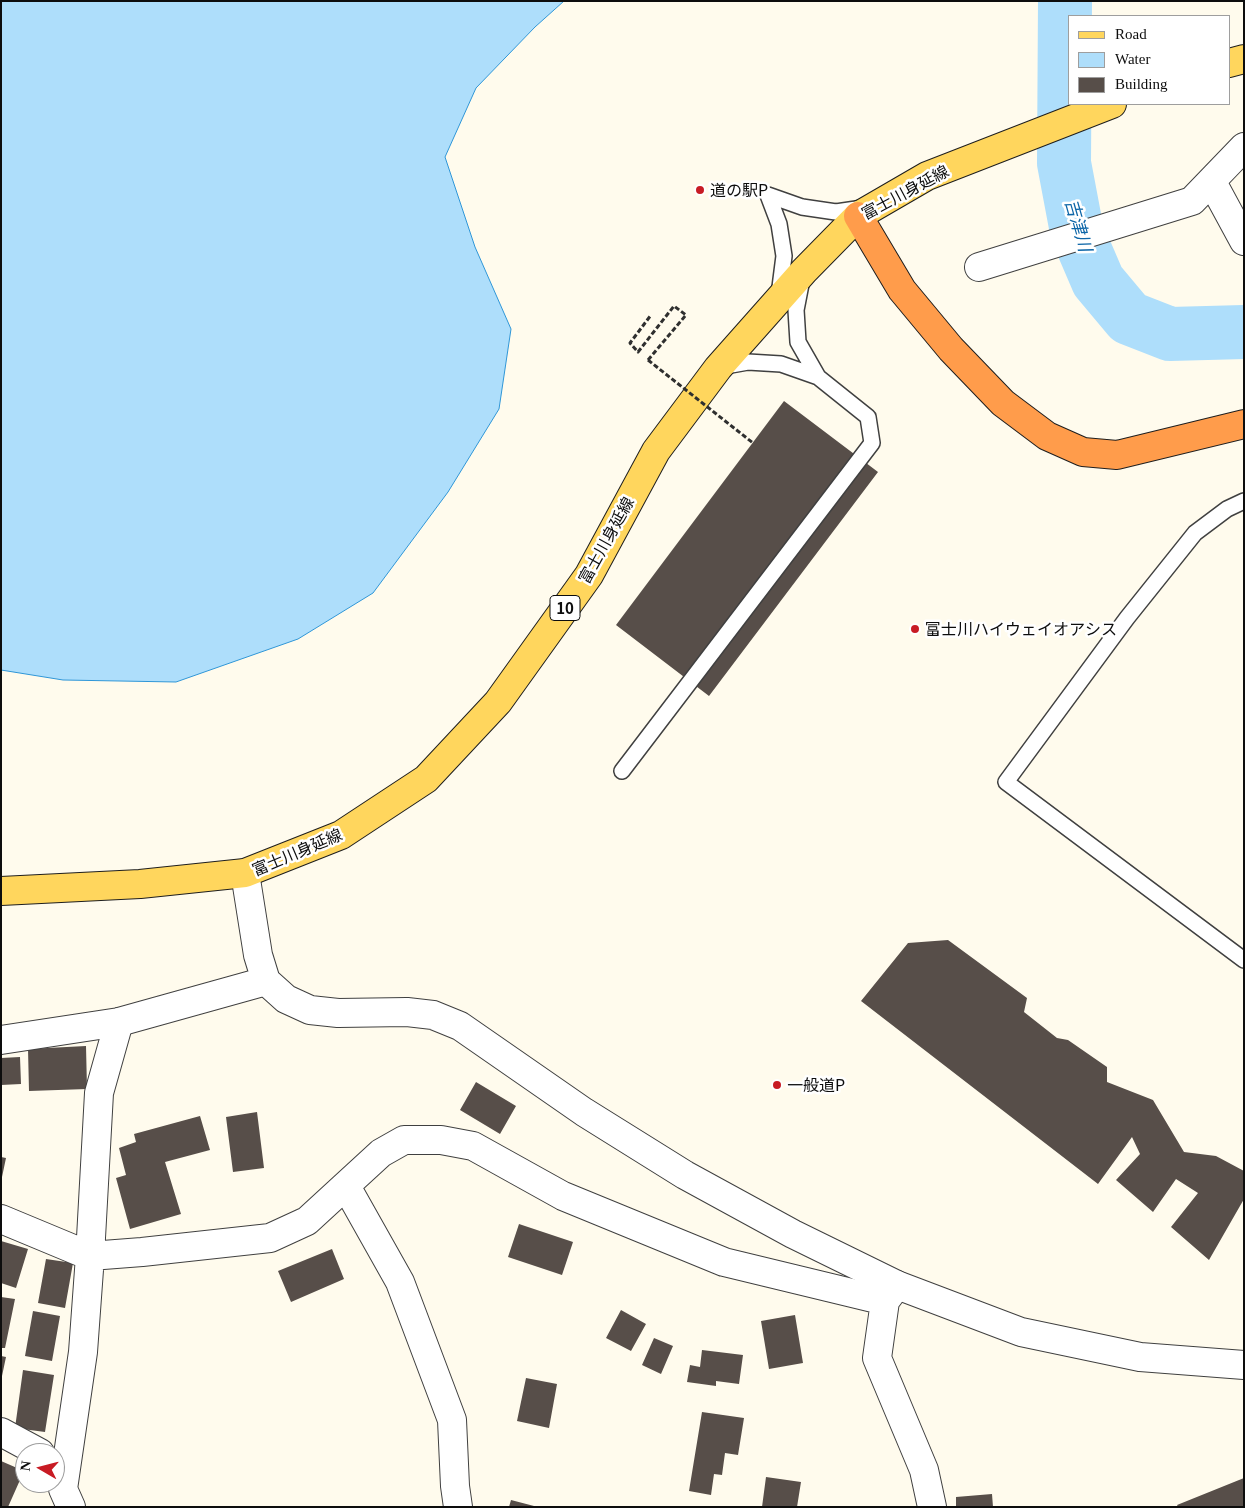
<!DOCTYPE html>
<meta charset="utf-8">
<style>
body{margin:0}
#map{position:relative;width:1245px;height:1508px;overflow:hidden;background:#fffbed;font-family:Georgia,serif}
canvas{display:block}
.frame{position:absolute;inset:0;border:2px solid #0d0d0d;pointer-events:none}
.legend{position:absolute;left:1068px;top:15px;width:162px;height:90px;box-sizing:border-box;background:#fff;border:1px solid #9e9e9e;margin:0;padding:6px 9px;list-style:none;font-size:15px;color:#0d0d0d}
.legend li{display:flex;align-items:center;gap:10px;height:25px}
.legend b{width:25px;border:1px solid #9e9e9e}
.north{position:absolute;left:15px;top:1443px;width:50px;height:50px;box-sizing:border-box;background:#fff;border:1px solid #9e9e9e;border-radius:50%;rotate:278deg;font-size:14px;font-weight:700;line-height:20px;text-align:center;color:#0d0d0d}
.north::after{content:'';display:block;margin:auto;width:18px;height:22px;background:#c81b24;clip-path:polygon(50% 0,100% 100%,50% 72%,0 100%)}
</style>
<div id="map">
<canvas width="1245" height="1508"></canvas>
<div class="frame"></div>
<ul class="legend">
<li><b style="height:6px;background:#ffd65d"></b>Road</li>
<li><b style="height:14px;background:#aedefb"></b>Water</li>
<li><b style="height:14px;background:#574e49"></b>Building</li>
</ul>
<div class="north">N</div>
</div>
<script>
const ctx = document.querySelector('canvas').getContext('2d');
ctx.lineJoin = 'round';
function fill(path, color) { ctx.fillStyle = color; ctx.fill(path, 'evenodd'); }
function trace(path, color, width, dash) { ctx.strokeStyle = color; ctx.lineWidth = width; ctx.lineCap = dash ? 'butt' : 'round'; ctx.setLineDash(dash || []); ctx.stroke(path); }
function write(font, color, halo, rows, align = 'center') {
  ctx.font = font + ' Georgia,"Noto Sans JP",serif'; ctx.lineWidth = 5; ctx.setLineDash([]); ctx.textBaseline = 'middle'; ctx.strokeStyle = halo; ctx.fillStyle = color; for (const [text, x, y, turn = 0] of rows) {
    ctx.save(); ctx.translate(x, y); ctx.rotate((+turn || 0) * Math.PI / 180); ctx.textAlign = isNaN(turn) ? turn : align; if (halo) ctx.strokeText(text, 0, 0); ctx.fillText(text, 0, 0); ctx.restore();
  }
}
const water = new Path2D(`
 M1 1H564L535 27 476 88 445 157 475 247 511 329 499 409 448 492 373 593 298 639 176 682 63 680 1 670Z`);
fill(water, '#aedefb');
trace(water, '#2f96d7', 1);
trace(new Path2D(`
 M1065 1 1064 163 1077 232 1098 281 1129 318 1170 334 1244 332`), '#aedefb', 54);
fill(new Path2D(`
 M784 401 878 472 709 696 616 625Z
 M948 940 1027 998 1024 1012 1057 1038 1068 1040 1107 1067V1082L1153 1100 1184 1152 1216 1156 1244 1171V1199L1209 1260 1171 1227 1198 1193 1176 1179 1153 1212 1116 1180 1140 1154 1132 1137 1098 1184 861 1001 908 943Z
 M86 1046 87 1089 29 1091 28 1049Z
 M20 1057 21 1084 1 1085V1058Z
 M476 1082 516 1106 500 1134 460 1110Z
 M257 1112 264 1168 233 1172 226 1117Z
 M200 1116 210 1150 165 1162 181 1214 130 1229 116 1178 126 1175 119 1148 136 1142 134 1134Z
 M1 1157 6 1158 2 1177H1Z
 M519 1224 573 1242 562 1275 508 1257Z
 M1 1241 28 1249 16 1288 1 1283Z
 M332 1249 344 1279 291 1302 278 1271Z
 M46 1259 73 1263 65 1308 38 1303Z
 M1 1297 15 1299 5 1348H1Z
 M621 1310 646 1324 631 1351 606 1338Z
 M33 1311 60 1316 52 1361 25 1356Z
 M795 1315 803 1363 769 1369 761 1321Z
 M654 1338 673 1346 661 1374 642 1365Z
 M702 1350 743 1355 739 1384 716 1381V1386L687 1382 690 1365 700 1367Z
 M1 1356 6 1357 2 1376H1Z
 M23 1370 54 1375 45 1432 15 1428Z
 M526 1378 557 1384 549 1428 517 1421Z
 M702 1412 744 1418 738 1455 725 1453 722 1475 714 1474 711 1495 689 1491Z
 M1 1461 24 1471 8 1507H1Z
 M766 1477 801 1482 797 1507H762Z
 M1244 1478V1507H1178L1177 1505Z
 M992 1494 993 1507H956V1497Z
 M511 1500 534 1506V1507H509Z`), '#574e49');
const service = new Path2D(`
 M768 195 802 207 836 212 863 208
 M768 195 779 224 784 256 779 295
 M802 279 796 310 798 342 818 377
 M1244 501 1227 509 1195 533 1127 618 1006 782 1244 960
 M622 771 872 443 868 417 818 377 781 364 748 362 720 367`);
const minor = new Path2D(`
 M1212 182 1244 241
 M979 267 1192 201 1244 147
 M346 1186 400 1282 452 1420 455 1486 458 1507
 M1 1219 90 1256 142 1252 270 1238 307 1221 381 1153 404 1140H441L473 1146 563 1196 724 1262 885 1301 897 1285
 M885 1301 877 1358 924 1470 932 1507
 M1 1432 40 1453
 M71 1507 63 1489 83 1352 90 1256 99 1093 119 1022`);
const tertiary = new Path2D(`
 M245 873 258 955 266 981 286 999 310 1010 338 1013 407 1012 433 1015 460 1026 584 1112 685 1175 793 1234 897 1285 1021 1332 1140 1357 1244 1365
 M1 1040 119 1022 266 981`);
const primary = new Path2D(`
 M1229 63 1244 59
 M1 891 140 884 245 873 341 835 426 779 498 702 589 575 656 451 718 368 804 271 858 216 927 176 1112 104`);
const motorway = new Path2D(`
 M858 216 902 290 951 349 1003 403 1047 436 1083 452 1117 455 1244 424`);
trace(service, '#404040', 18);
trace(minor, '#404040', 30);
trace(tertiary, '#404040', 30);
trace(primary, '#1e1e1e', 30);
trace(motorway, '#1e1e1e', 30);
trace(new Path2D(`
 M648 360 686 315 674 306 638 352 630 343 651 315`), '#2f2f2f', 3, [5, 2.5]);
trace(service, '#fff', 15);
trace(minor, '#fff', 28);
trace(tertiary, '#fff', 28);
trace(primary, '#ffd65d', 28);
trace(motorway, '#ff9c4b', 28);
trace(new Path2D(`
 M648 360 753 443`), '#2f2f2f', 3, [5, 2.5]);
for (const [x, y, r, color] of [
 [700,190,5,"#c81b24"],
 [915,629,5,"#c81b24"],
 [777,1085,5,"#c81b24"]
]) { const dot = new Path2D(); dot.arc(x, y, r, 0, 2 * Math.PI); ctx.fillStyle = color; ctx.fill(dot); trace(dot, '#fff', 2); }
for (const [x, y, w] of [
 [565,608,30]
]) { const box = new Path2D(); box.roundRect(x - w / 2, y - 12.5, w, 25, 4); ctx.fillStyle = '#fff'; ctx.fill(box); trace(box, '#0d0d0d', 1); }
write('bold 15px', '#0d0d0d', null, [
 ["10",565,608]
]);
write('16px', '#0d0d0d', '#fff', [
 ["道の駅P",710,190],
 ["富士川ハイウェイオアシス",925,629],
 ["一般道P",787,1085]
], 'left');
write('16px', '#0d0d0d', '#fff', [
 ["富士川身延線",905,192,-28],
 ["富士川身延線",606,540,-61],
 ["富士川身延線",297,852,-23]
]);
write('italic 18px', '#0d66a8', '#fff', [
 ["吉津川",1079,225,74]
]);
</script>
